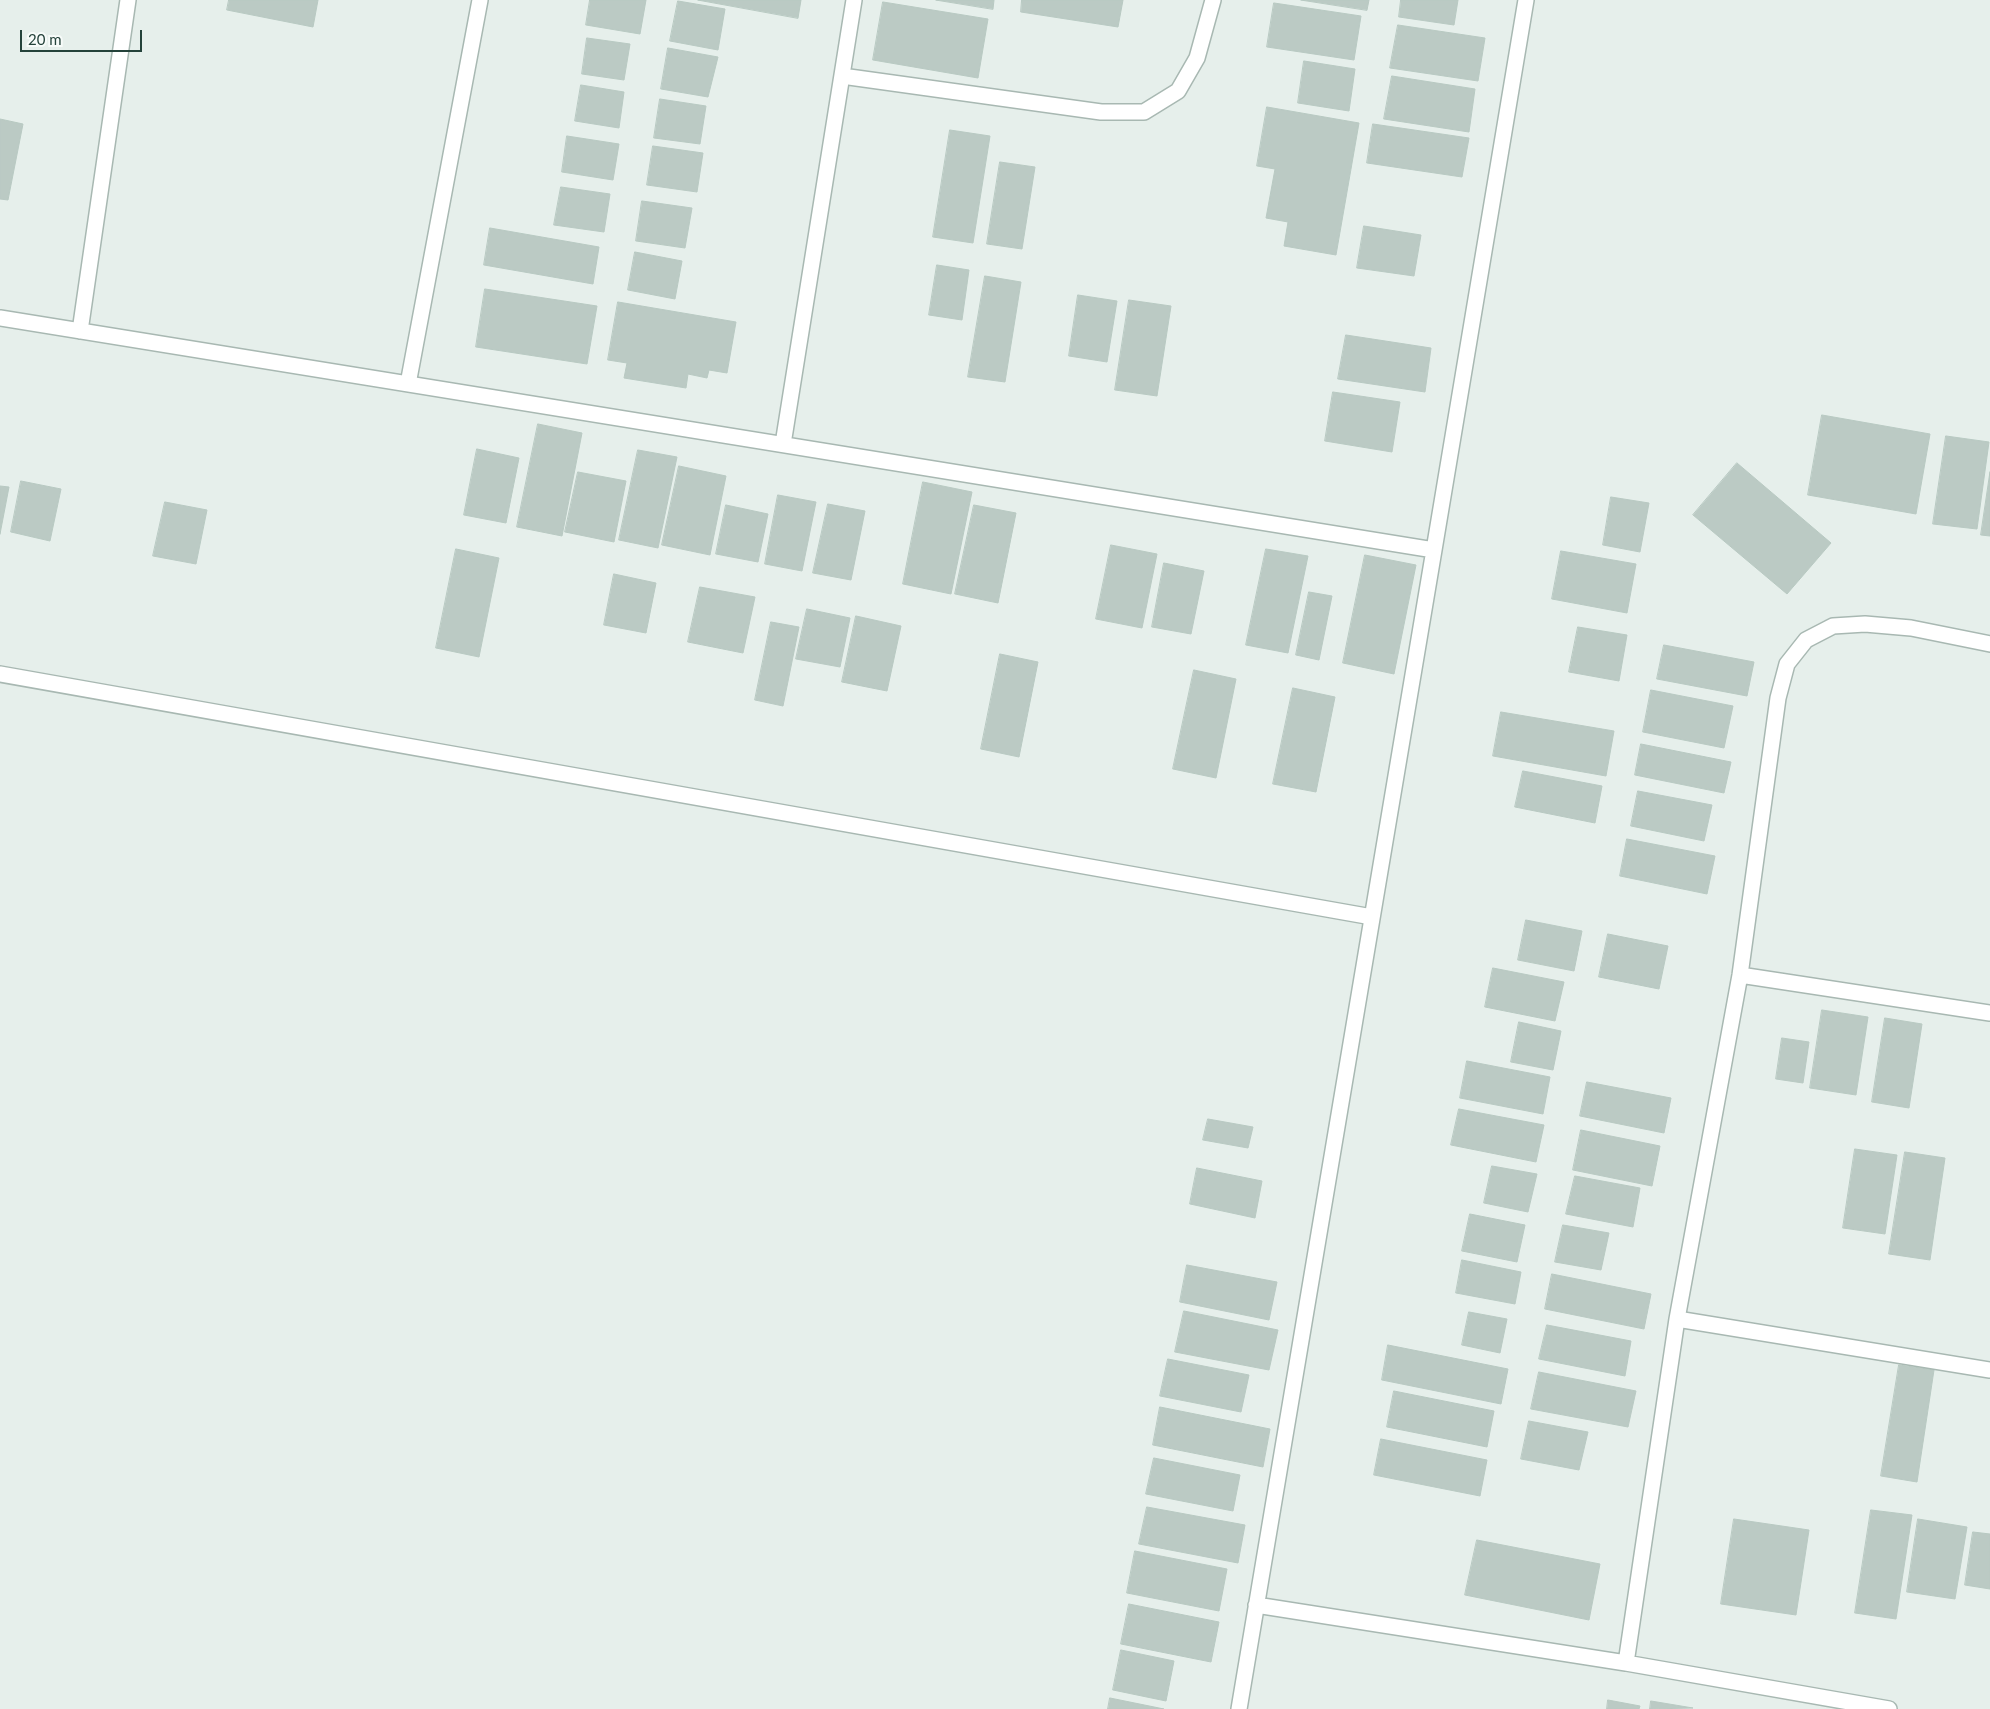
<!DOCTYPE html>
<style>
body{margin:0}
#map{position:relative;width:1990px;height:1709px;overflow:hidden;background:#e6efeb;font-family:Lato,sans-serif}
canvas{display:block}
.scale{position:absolute;left:20px;top:30px;width:122px;height:22px;box-sizing:border-box;border:2px solid #24423a;border-top:0;padding-left:6px;font-size:15px;line-height:18px;white-space:nowrap;color:#24423a;-webkit-text-stroke:4px #f7fbf9;paint-order:stroke}
</style>
<div id="map">
<canvas width="1990" height="1709"></canvas>
<div class="scale">20 m</div>
</div>
<script>
const ctx = document.querySelector('canvas').getContext('2d');
ctx.lineJoin = 'round';
function fill(path, color) { ctx.fillStyle = color; ctx.fill(path, 'evenodd'); }
function trace(path, color, width, dash) { ctx.strokeStyle = color; ctx.lineWidth = width; ctx.lineCap = dash ? 'butt' : 'round'; ctx.setLineDash(dash || []); ctx.stroke(path); }
const building = new Path2D(`
 M229 0H318L313 27 227 10Z
 M590 0H646L640 34 586 25Z
 M698 0H801L798 18Z
 M936 0H994L993 9Z
 M1022 0H1123L1118 27 1021 12Z
 M1301 0H1369L1367 10Z
 M1401 0H1458L1454 25 1399 17Z
 M678 1 725 9 718 50 670 41Z
 M883 2 988 19 978 78 873 60Z
 M1274 3 1361 16 1354 60 1267 47Z
 M1398 25 1485 38 1478 81 1390 68Z
 M587 38 630 44 624 80 582 74Z
 M668 48 718 57 708 97 661 89Z
 M1304 61 1355 69 1349 111 1298 103Z
 M1392 76 1475 89 1469 132 1384 119Z
 M581 85 624 92 619 128 575 121Z
 M660 99 706 106 700 144 654 138Z
 M1267 107 1359 123 1336 255 1284 246 1288 222 1266 218 1275 169 1257 166Z
 M0 119 23 124 8 200 0 199Z
 M1373 124 1469 138 1462 177 1367 163Z
 M950 130 990 136 973 243 933 237Z
 M567 136 619 144 613 180 562 172Z
 M653 146 703 153 697 192 647 185Z
 M1000 162 1035 167 1022 249 987 244Z
 M561 187 610 194 604 232 554 225Z
 M642 201 692 208 685 248 636 241Z
 M1364 226 1421 235 1414 276 1357 268Z
 M490 228 599 247 593 284 484 265Z
 M635 252 682 261 675 299 628 290Z
 M937 265 969 270 962 320 929 315Z
 M985 276 1021 282 1005 382 968 377Z
 M485 289 597 306 587 364 476 347Z
 M1078 295 1117 301 1107 362 1069 356Z
 M1129 300 1171 306 1157 396 1115 390Z
 M618 302 736 322 727 373 709 370 707 378 688 374 686 388 624 378 627 363 608 360Z
 M1346 335 1431 348 1425 392 1338 379Z
 M1333 392 1400 402 1392 452 1325 441Z
 M1822 415 1930 434 1916 514 1808 495Z
 M538 424 582 433 562 536 517 527Z
 M1946 436 1989 442 1977 529 1933 524Z
 M477 449 519 458 506 523 464 515Z
 M638 450 677 457 658 548 619 540Z
 M1737 463 1831 543 1787 594 1693 515Z
 M679 466 726 476 710 555 662 545Z
 M578 472 626 481 614 542 565 532Z
 M1990 472V536L1981 535Z
 M21 481 61 489 50 541 11 532Z
 M923 482 972 492 951 594 903 584Z
 M0 486 9 487 0 534Z
 M778 495 816 502 802 571 765 564Z
 M1611 497 1649 503 1640 552 1603 545Z
 M165 502 207 510 196 564 153 556Z
 M828 504 865 511 851 580 813 573Z
 M726 505 768 514 758 562 716 554Z
 M974 505 1016 513 998 603 955 594Z
 M1111 545 1157 554 1142 628 1096 619Z
 M456 549 499 558 479 657 436 648Z
 M1266 549 1308 556 1288 653 1246 645Z
 M1561 551 1636 564 1627 613 1552 599Z
 M1365 555 1416 565 1394 674 1343 663Z
 M1164 563 1204 571 1191 634 1152 627Z
 M614 574 656 583 646 633 604 625Z
 M700 587 755 597 743 653 688 642Z
 M1309 592 1332 596 1319 660 1296 655Z
 M807 609 850 618 840 667 796 659Z
 M856 616 901 626 887 691 842 682Z
 M771 622 799 627 783 706 755 700Z
 M1578 627 1627 635 1619 681 1569 672Z
 M1664 645 1754 662 1747 696 1657 679Z
 M1000 654 1038 662 1019 757 981 749Z
 M1194 670 1236 679 1216 778 1173 769Z
 M1293 688 1335 697 1316 792 1273 784Z
 M1651 690 1733 706 1724 748 1643 732Z
 M1501 712 1614 731 1606 776 1493 756Z
 M1641 744 1731 762 1724 793 1635 775Z
 M1523 771 1602 786 1595 823 1515 807Z
 M1638 791 1712 805 1704 841 1631 826Z
 M1627 839 1715 856 1707 894 1620 876Z
 M1526 920 1582 931 1574 971 1518 960Z
 M1608 934 1668 946 1659 989 1599 977Z
 M1493 968 1564 982 1555 1021 1485 1007Z
 M1822 1010 1868 1017 1856 1095 1810 1088Z
 M1885 1018 1922 1024 1909 1108 1872 1102Z
 M1519 1022 1561 1031 1553 1070 1511 1062Z
 M1782 1038 1809 1042 1803 1083 1776 1079Z
 M1467 1061 1550 1077 1543 1114 1460 1098Z
 M1587 1082 1671 1098 1664 1133 1580 1116Z
 M1459 1109 1544 1125 1536 1162 1451 1145Z
 M1208 1119 1253 1127 1248 1148 1203 1140Z
 M1581 1130 1660 1146 1652 1186 1573 1170Z
 M1855 1149 1897 1155 1885 1234 1843 1228Z
 M1905 1152 1945 1158 1930 1260 1889 1254Z
 M1492 1166 1537 1174 1528 1212 1484 1203Z
 M1197 1168 1262 1181 1255 1218 1190 1204Z
 M1575 1176 1640 1188 1633 1227 1566 1214Z
 M1470 1214 1525 1225 1517 1262 1462 1251Z
 M1563 1225 1609 1233 1601 1270 1555 1262Z
 M1462 1260 1521 1272 1515 1304 1456 1293Z
 M1187 1265 1277 1282 1269 1320 1180 1302Z
 M1552 1274 1651 1294 1644 1329 1545 1309Z
 M1184 1311 1278 1330 1269 1370 1175 1352Z
 M1469 1312 1507 1319 1500 1353 1462 1345Z
 M1547 1325 1631 1341 1625 1376 1539 1359Z
 M1388 1345 1508 1369 1501 1404 1382 1380Z
 M1168 1359 1249 1375 1241 1412 1160 1396Z
 M1899 1365 1934 1370 1917 1482 1881 1476Z
 M1539 1372 1636 1391 1628 1427 1531 1409Z
 M1394 1391 1494 1411 1487 1447 1387 1427Z
 M1160 1407 1270 1429 1263 1467 1153 1445Z
 M1529 1421 1588 1432 1579 1470 1521 1459Z
 M1381 1439 1487 1460 1480 1496 1374 1475Z
 M1154 1458 1240 1475 1233 1511 1146 1494Z
 M1147 1507 1245 1525 1238 1563 1139 1544Z
 M1871 1510 1912 1515 1896 1619 1855 1613Z
 M1734 1519 1809 1530 1796 1615 1721 1604Z
 M1918 1519 1967 1527 1955 1599 1907 1592Z
 M1973 1532 1990 1534V1589L1965 1585Z
 M1477 1540 1600 1564 1589 1620 1465 1595Z
 M1135 1551 1227 1569 1219 1611 1127 1593Z
 M1129 1604 1219 1622 1211 1662 1121 1644Z
 M1121 1650 1174 1661 1166 1701 1113 1690Z
 M1110 1698 1164 1709H1108Z
 M1608 1700 1640 1706 1639 1709H1607Z
 M1651 1701 1693 1708 1650 1709Z`);
fill(building, '#bbcac4');
trace(building, '#b8c9c2', 1);
const minor = new Path2D(`
 M842 76 1101 112H1144L1178 91 1197 58 1213 0
 M0 318 1434 550 1239 1709
 M80 331 128 0
 M408 384 480 0
 M783 444 854 0
 M1434 550 1526 0
 M0 674 1372 917
 M1740 975 1990 1013
 M1677 1319 1990 1370
 M1256 1605 1626 1663 1677 1319 1740 975 1778 698 1787 664 1806 640 1833 626 1865 624 1911 628 1990 644
 M1626 1663 1889 1709`);
trace(minor, '#a8b8b2', 18);
trace(minor, '#fff', 15);
</script>
